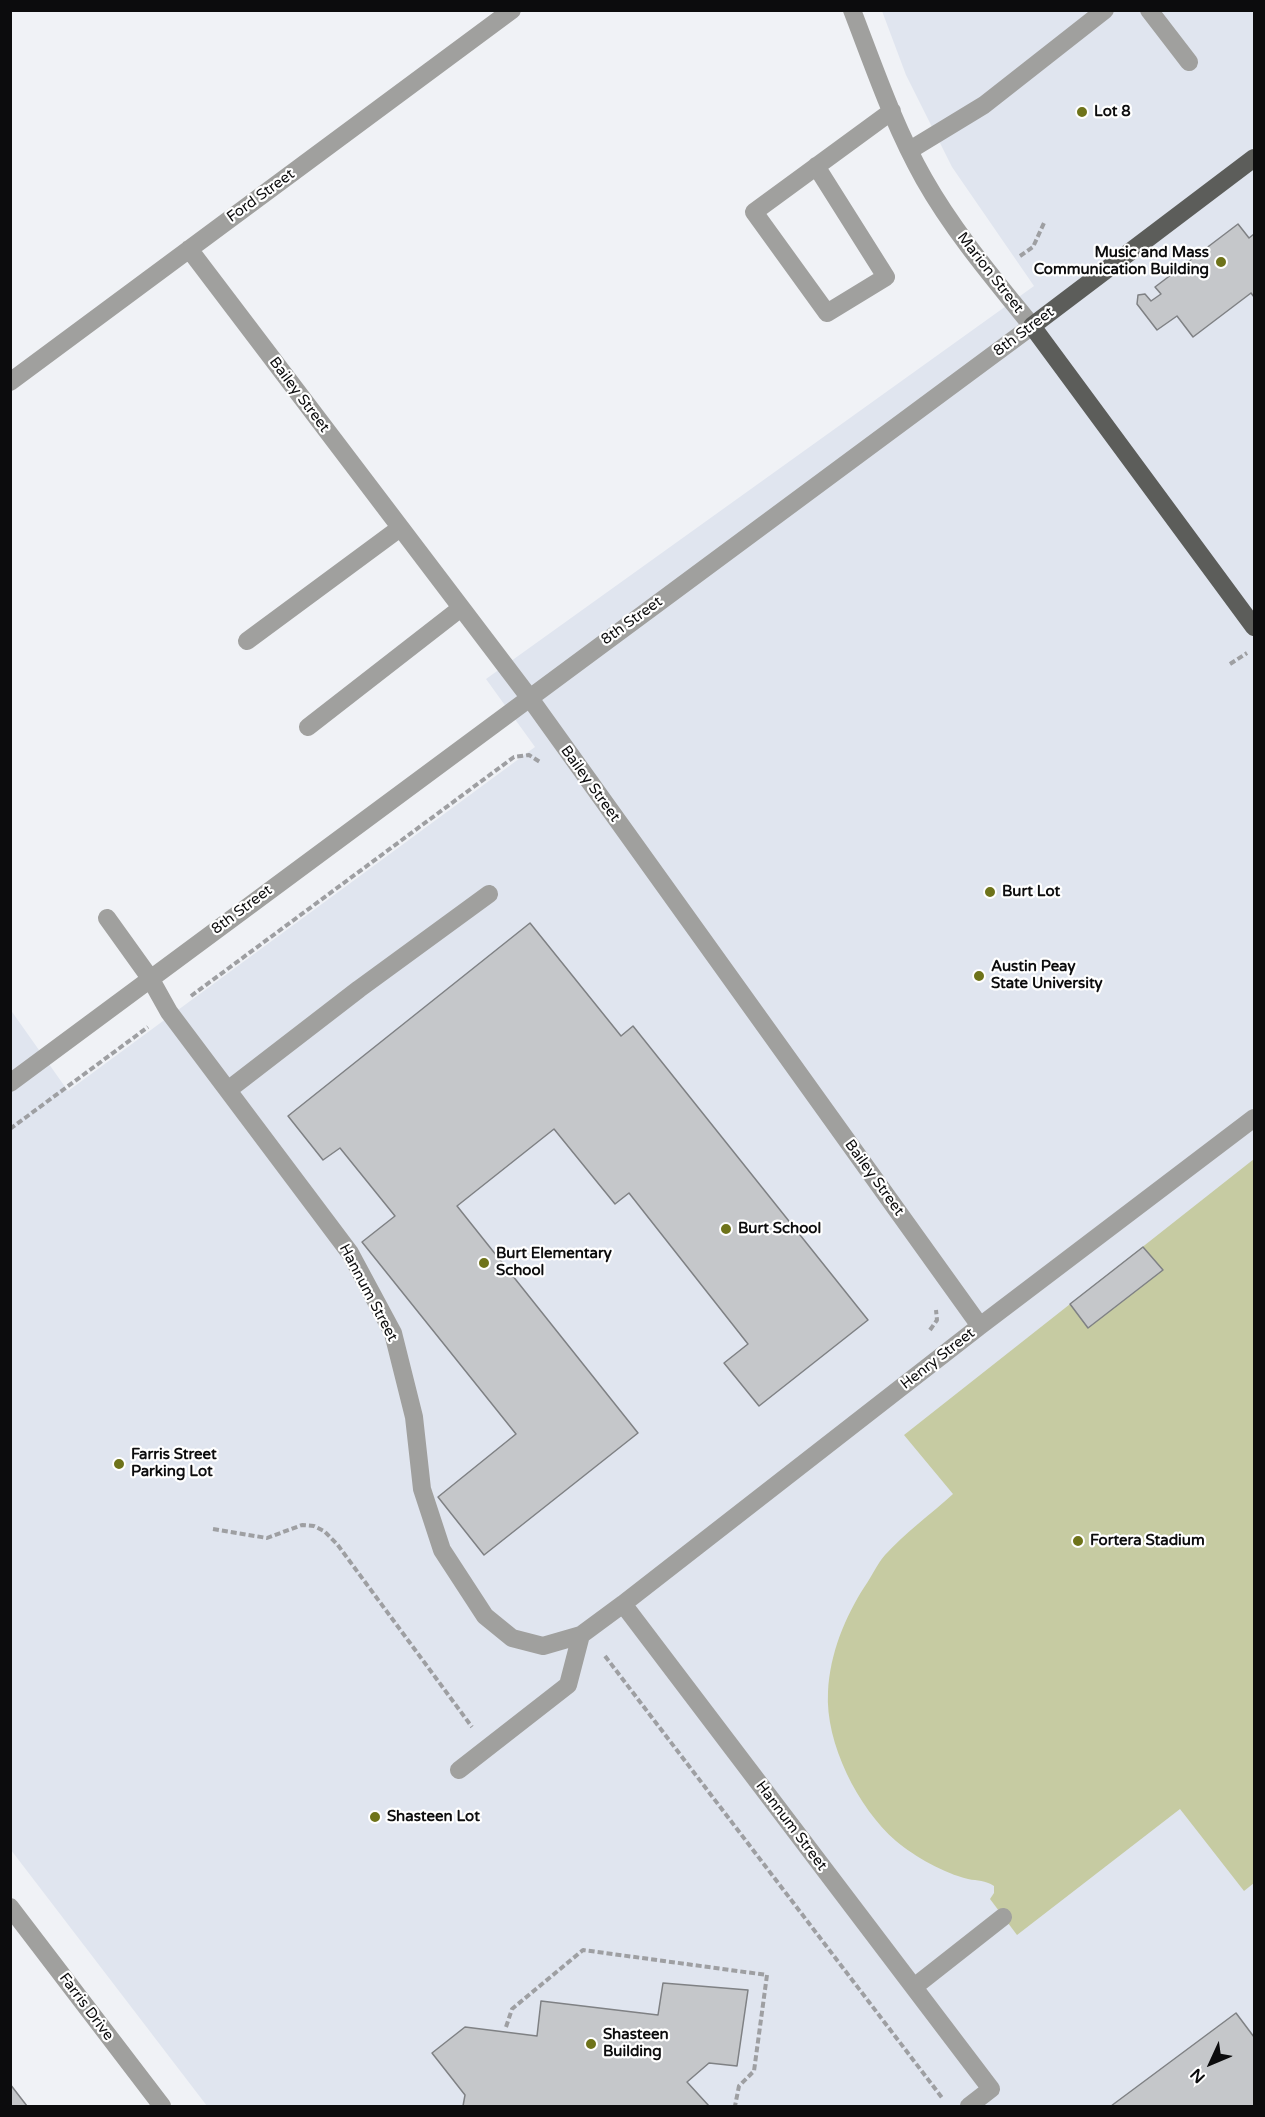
<!DOCTYPE html>
<style>
body{margin:0}
#map{position:relative;width:1265px;height:2117px;overflow:hidden;background:#f0f2f6;font-family:"Varela Round",sans-serif}
canvas{display:block}
.frame{position:absolute;inset:0;border:12px solid #0c0c0d;pointer-events:none}
.north{position:absolute;left:1181px;top:2033px;width:60px;height:60px;-webkit-text-stroke:4px #fff;paint-order:stroke;rotate:226deg;font-size:16px;font-weight:700;line-height:24px;text-align:center;color:#0c0c0d}
.north::after{content:'';display:block;margin:auto;width:21px;height:27px;background:#0c0c0d;clip-path:polygon(50% 0,100% 100%,50% 72%,0 100%)}
</style>
<div id="map">
<canvas width="1265" height="2117"></canvas>
<div class="frame"></div>
<div class="north">N</div>
</div>
<script>
const ctx = document.querySelector('canvas').getContext('2d');
ctx.lineJoin = 'round';
function fill(path, color) { ctx.fillStyle = color; ctx.fill(path, 'evenodd'); }
function trace(path, color, width, dash) { ctx.strokeStyle = color; ctx.lineWidth = width; ctx.lineCap = dash ? 'butt' : 'round'; ctx.setLineDash(dash || []); ctx.stroke(path); }
function write(font, color, halo, rows, align = 'center') {
  ctx.font = font + ' "Varela Round",sans-serif'; ctx.lineWidth = 4.5; ctx.setLineDash([]); ctx.textBaseline = 'middle'; ctx.strokeStyle = halo; ctx.fillStyle = color; for (const [text, x, y, turn = 0] of rows) {
    ctx.save(); ctx.translate(x, y); ctx.rotate((+turn || 0) * Math.PI / 180); ctx.textAlign = isNaN(turn) ? turn : align; if (halo) ctx.strokeText(text, 0, 0); ctx.fillText(text, 0, 0); ctx.restore();
  }
}
fill(new Path2D(`
 M882 11H1254V2106H207L11 1850 10 1009 68 1091 535 747 486 679 1034 286 952 167 906 75Z`), '#e0e5ef');
fill(new Path2D(`
 M1254 1159V1883L1244 1891 1180 1809 1017 1935 990 1899 994 1893V1886C985 1880 978 1881 968 1879 944 1873 915 1857 896 1841 858 1808 825 1743 828 1692 830 1653 845 1617 865 1586 872 1576 877 1564 885 1555 905 1533 931 1514 953 1494L904 1435Z`), '#c6cba2');
const building = new Path2D(`
 M1238 224 1249 238 1254 234V297L1251 293 1193 337 1177 316 1157 330 1137 304 1138 295 1145 294 1151 301 1161 294 1155 287Z
 M530 923 621 1036 633 1026 868 1320 759 1406 724 1363 748 1344 629 1193 615 1204 554 1129 457 1206 638 1433 484 1555 438 1497 516 1434 362 1242 395 1216 340 1148 323 1160 288 1116Z
 M1143 1247 1163 1270 1088 1328 1070 1304Z
 M663 1983 748 1990 737 2066 709 2063 687 2082 709 2106H463L465 2095 432 2053 465 2027 537 2036 541 2001 658 2015Z
 M1236 2013 1254 2037V2106H1111Z
 M10 2084 27 2106H10Z`);
fill(building, '#c5c7ca');
trace(building, '#7f8184', 1.5);
trace(new Path2D(`
 M1020 256 1033 247 1044 223
 M1230 664 1247 653
 M191 996 514 757 529 755 540 762
 M10 1129 148 1027
 M930 1330 937 1320 936 1310
 M213 1529 267 1538 302 1525 314 1526 324 1531 337 1544 472 1727
 M605 1656 943 2099
 M506 2027 512 2009 583 1950 767 1975 754 2071 739 2086 735 2106`), '#9e9fa2', 4, [6, 3]);
trace(new Path2D(`
 M1149 10 1189 62
 M910 150 984 105 1105 10
 M816 166 886 277 827 313 754 212 892 111
 M189 249 529 697 980 1326
 M10 382 512 10
 M247 641 400 528
 M308 727 461 608
 M107 918 150 978 169 1012 350 1253 393 1333 414 1417 422 1489 442 1550 485 1616 512 1638 543 1646 581 1635 623 1604 980 1326 1254 1118
 M10 1083 1032 326C994 279 954 232 924 179 894 126 874 67 852 10
 M228 1090 359 989 489 894
 M623 1604 991 2089 969 2106
 M459 1770 568 1685 581 1635
 M10 1907 162 2106
 M914 1987 1003 1917`), '#a0a09e', 18);
trace(new Path2D(`
 M1254 158 1032 326 1254 627`), '#5c5d5a', 18);
for (const [x, y, r, color] of [
 [1082,112,6,"#6e731a"],
 [1221,262,6,"#6e731a"],
 [990,892,6,"#6e731a"],
 [979,976,6,"#6e731a"],
 [726,1229,6,"#6e731a"],
 [484,1263,6,"#6e731a"],
 [119,1464,6,"#6e731a"],
 [1078,1541,6,"#6e731a"],
 [375,1817,6,"#6e731a"],
 [591,2044,6,"#6e731a"]
]) { const dot = new Path2D(); dot.arc(x, y, r, 0, 2 * Math.PI); ctx.fillStyle = color; ctx.fill(dot); trace(dot, '#fff', 2); }
write('bold 15px', '#0c0c0d', '#fff', [
 ["Lot 8",1094,112],
 ["Music and Mass",1209,253,"right"],
 ["Communication Building",1209,270,"right"],
 ["Burt Lot",1002,892],
 ["Austin Peay",991,967],
 ["State University",991,984],
 ["Burt School",738,1229],
 ["Burt Elementary",496,1254],
 ["School",496,1271],
 ["Farris Street",131,1455],
 ["Parking Lot",131,1472],
 ["Fortera Stadium",1090,1541],
 ["Shasteen Lot",387,1817],
 ["Shasteen",603,2035],
 ["Building",603,2052]
], 'left');
write('15px', '#0c0c0d', '#fff', [
 ["Ford Street",261,196,-36],
 ["Marion Street",990,273,52],
 ["8th Street",1024,332,-37],
 ["Bailey Street",299,395,53],
 ["8th Street",632,621,-36],
 ["Bailey Street",590,784,54],
 ["8th Street",242,910,-37],
 ["Bailey Street",874,1178,54],
 ["Hannum Street",368,1293,62],
 ["Henry Street",938,1359,-38],
 ["Hannum Street",791,1826,53],
 ["Farris Drive",86,2007,53]
]);
</script>
